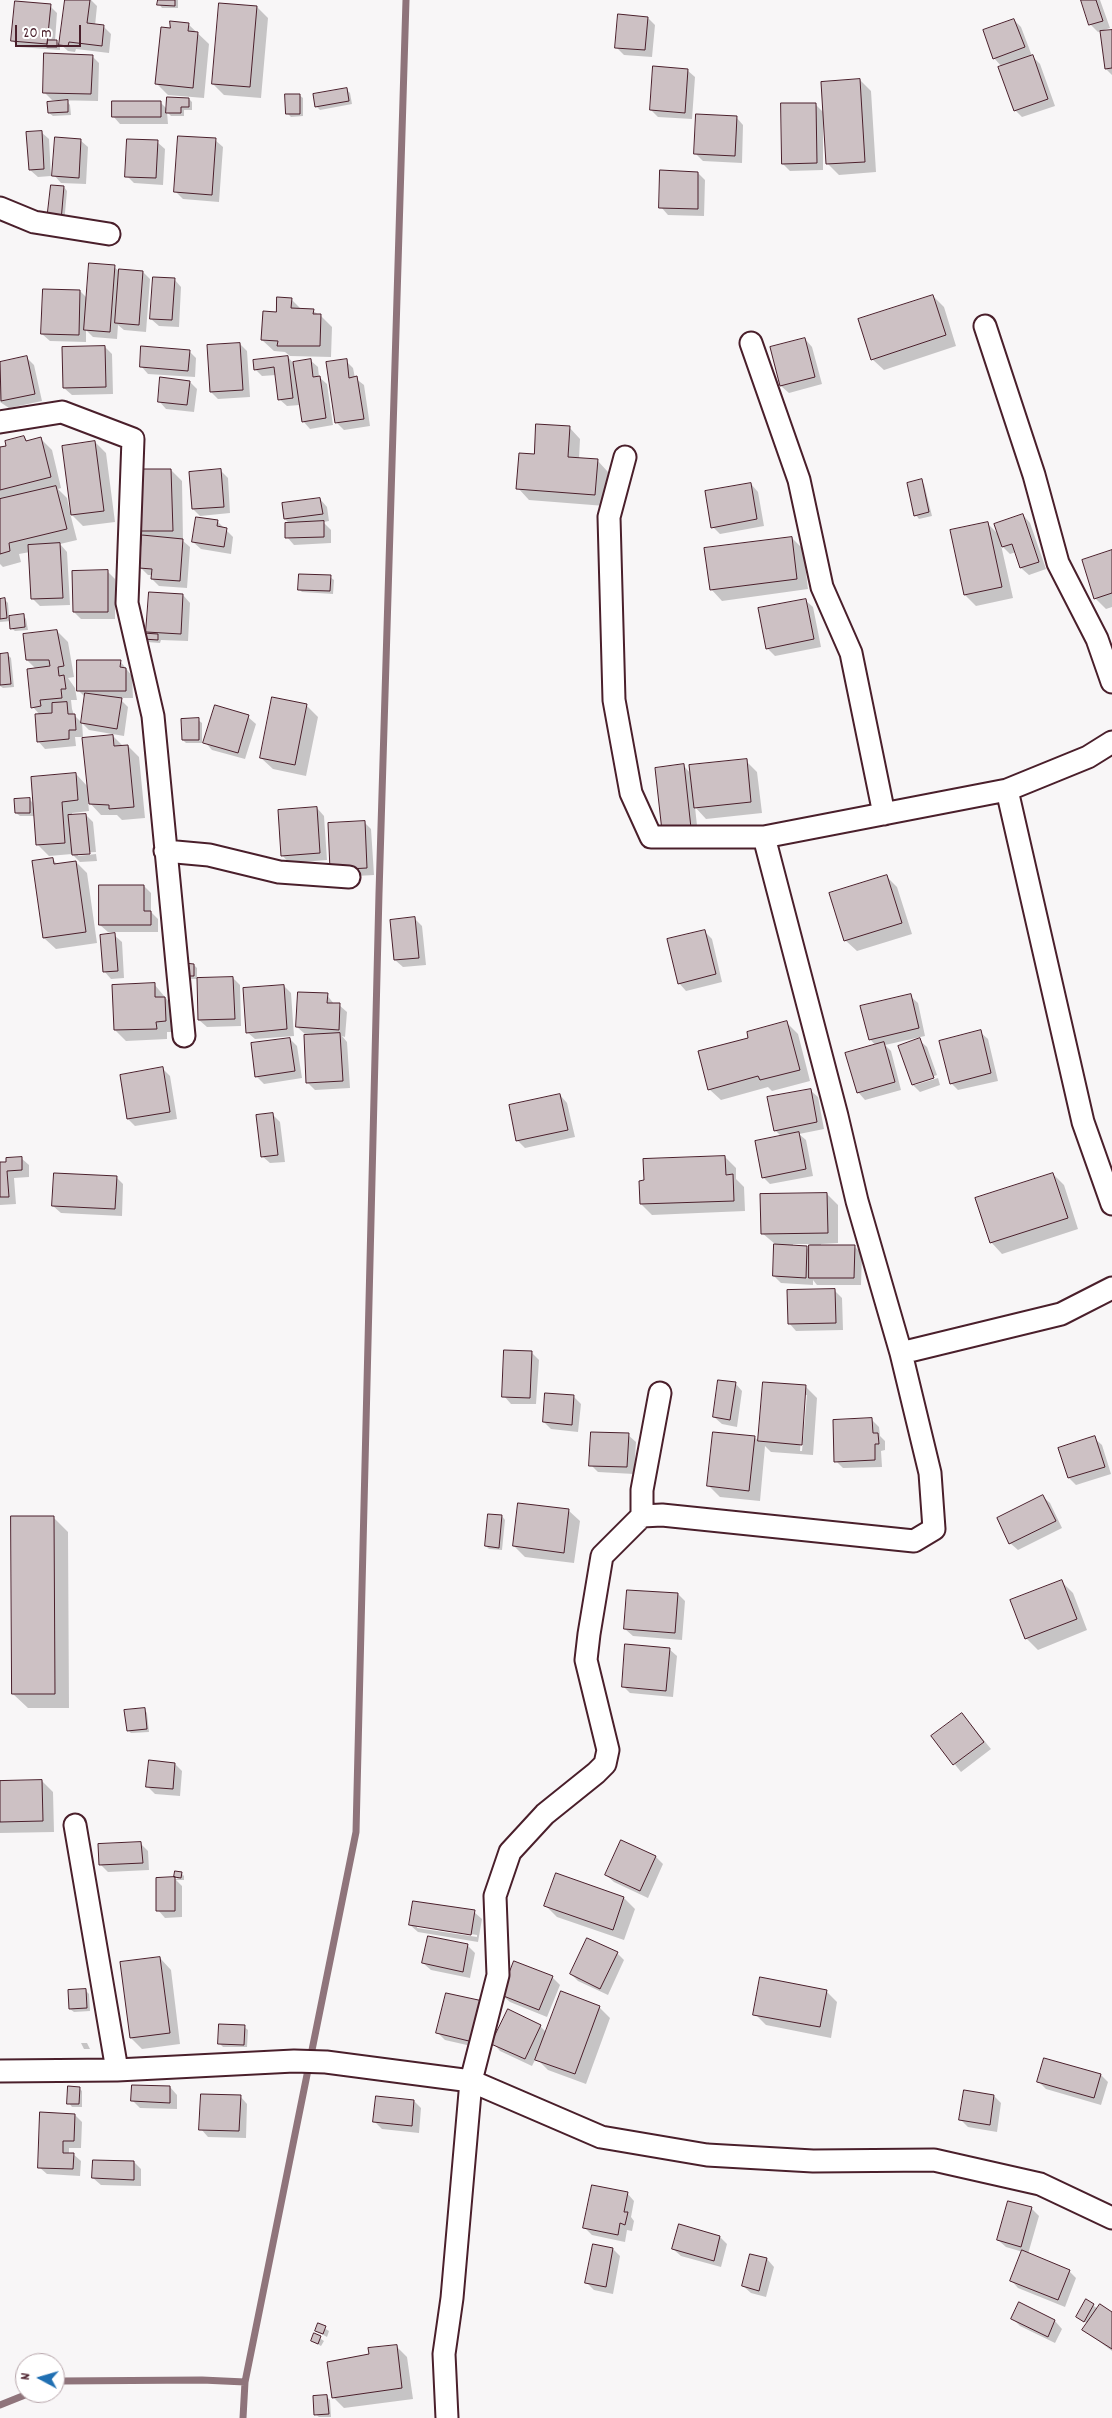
<!DOCTYPE html>
<style>
body{margin:0}
#map{position:relative;width:1112px;height:2418px;overflow:hidden;background:#f8f6f7;font-family:Dekko,sans-serif}
canvas{display:block}
.north{position:absolute;left:15px;top:2353px;width:50px;height:50px;box-sizing:border-box;background:#fff;border:1px solid #b7a5aa;border-radius:50%;rotate:276deg;font-size:14px;font-weight:700;line-height:20px;text-align:center;color:#4a1f2b}
.north::after{content:'';display:block;margin:auto;width:18px;height:22px;background:#1f6fb2;clip-path:polygon(50% 0,100% 100%,50% 72%,0 100%)}
.scale{position:absolute;left:15px;top:25px;width:66px;height:22px;box-sizing:border-box;border:2px solid #4a1f2b;border-top:0;padding-left:6px;font-size:15px;line-height:18px;white-space:nowrap;color:#4a1f2b;-webkit-text-stroke:4px #fff;paint-order:stroke}
</style>
<div id="map">
<canvas width="1112" height="2418"></canvas>
<div class="north">N</div>
<div class="scale">20 m</div>
</div>
<script>
const ctx = document.querySelector('canvas').getContext('2d');
ctx.lineJoin = 'round';
function fill(path, color) { ctx.fillStyle = color; ctx.fill(path, 'evenodd'); }
function trace(path, color, width, dash) { ctx.strokeStyle = color; ctx.lineWidth = width; ctx.lineCap = dash ? 'butt' : 'round'; ctx.setLineDash(dash || []); ctx.stroke(path); }
fill(new Path2D(`
 M66 0H91L97 6 95 26 104 27 111 34 109 53 76 49 75 52 68 51 60 44Z
 M159 0H178V8H162L159 4Z
 M1082 0H1100L1110 28 1098 32 1091 25Z
 M50 6 57 13 55 41 60 44V50L19 47 12 40Z
 M257 7 268 18 261 98 224 95 213 84Z
 M648 18 655 25 652 57 624 55 616 47Z
 M1014 20 1021 27 1032 56 1040 64 1055 106 1022 117 1015 110 1002 67 994 58Z
 M188 24 209 44 204 98 168 95 157 84 171 30Z
 M1112 31V75L1106 69Z
 M92 56 99 63 98 101 52 100 44 92Z
 M687 70 695 77 692 119 658 117 651 110Z
 M860 80 871 91 876 172 839 175 828 164 825 123H823V170L790 171 783 164 815 104 824 113Z
 M347 90 350 93 352 104 320 110 316 106Z
 M299 95 303 98V116L291 117 287 113Z
 M189 99 192 102V110H184V116H171L167 112 168 124H120L113 116 160 102 168 110Z
 M66 100 70 105 71 115 53 116 49 113Z
 M736 117 743 125 742 163 703 161 696 154Z
 M41 132 49 139 51 176 38 177 30 170Z
 M80 140 88 147 86 184 61 183 54 175Z
 M215 140 223 147 219 202 183 199 176 192Z
 M157 142 165 149 163 185 134 183 127 176Z
 M698 173 705 180 704 216 668 215 661 207Z
 M52 186 64 187 67 191 64 224Z
 M114 267 120 272H143L150 279 146 332 124 330 118 325 117 339 93 337 86 330V342L50 341 42 334 80 291 88 299Z
 M174 279 181 287 179 327 159 326 151 319Z
 M933 296 944 307 956 346 884 370 872 359Z
 M291 299 302 310 313 311 321 316 332 327 331 357 290 356 285 352 274 351 262 340 277 313Z
 M805 339 812 347 822 384 789 393 781 386 772 348Z
 M240 344 247 351 250 397 218 399 211 392Z
 M105 347 112 354 113 394 72 395 64 388Z
 M189 351 196 358 195 377 148 374 141 366Z
 M288 357 293 363 310 360 318 367 319 377 327 384 333 425 310 429 303 421 300 405 287 406 279 399 276 375 262 376 255 369Z
 M27 358 34 365 42 401 9 408 0 402V363Z
 M346 361 353 368 355 378 364 385 370 426 344 430 337 423Z
 M190 382 197 389 194 412 166 409 159 401Z
 M569 427 580 439 579 459 597 460 608 472 605 506 529 500 518 488 535 455Z
 M24 437 28 442 40 438 52 450 61 488 58 489 67 498 70 512 95 442 106 453 115 522 83 526 70 513 77 540 60 544 67 552 70 605 40 606 33 599 30 552 19 554 21 562 3 567 0 564V449Z
 M171 470 182 481 183 541 190 547 187 588 159 586 152 579V575H148L141 568 143 535 139 531Z
 M220 470 228 478 230 513 200 516 193 509Z
 M921 481 924 484 932 516 919 519 916 515Z
 M751 484 758 492 764 526 720 534 713 527Z
 M320 499 327 507 329 521 323 522 331 530V543L294 545 287 537 290 524 285 519 283 504Z
 M1023 515 1030 523 1046 569 1029 575 1021 568 1016 552 1010 554 1001 545 1013 598 976 606 965 595 988 524 999 535Z
 M217 521 233 537 231 554 201 549 193 542Z
 M792 538 803 549 808 589 722 601 711 589Z
 M1112 552V607L1106 609 1095 598Z
 M107 571 115 579V619H81L74 612Z
 M330 577 334 580 333 594 302 592 299 589Z
 M183 595 190 603 188 641 161 640 160 643 147 642 144 639 151 635 147 632Z
 M4 599 8 603 9 617 23 615 26 619 28 630 15 631 11 628V621L0 622V600Z
 M805 600 813 607 821 647 775 656 767 648Z
 M57 631 68 642 74 677 68 678 75 688 77 700H71L72 709 74 715 82 723 86 698 78 690 120 661 132 676 133 698H119L128 707 124 736 89 730 82 723 83 737H75L76 746 45 749 38 741 40 715 33 707 36 669 27 660Z
 M8 655 11 658 14 687 3 688 0 686V656Z
 M306 705 318 717 306 776 273 769 261 758Z
 M248 717 256 724 245 759 212 750 205 742Z
 M198 720 202 723V743H186L183 740Z
 M113 736 123 746H128L139 757 145 818 122 820 117 815H101L88 801 89 811 72 813V816L86 815 93 822 96 852 78 853V856L96 854 97 861 80 862 72 854 49 856 38 845 35 816H20L16 813 29 799 35 805 76 774 88 787Z
 M746 761 757 772 762 813 706 819 695 807 698 835 670 837 684 766 691 774Z
 M317 808 324 816 327 860 289 863 282 855Z
 M364 822 371 829 374 875 339 877Z
 M52 859 58 865 76 862 87 873 97 943 56 949 44 938Z
 M886 876 897 887 912 934 857 951 845 940Z
 M144 886 151 893V912L158 919V932H108L100 925Z
 M415 919 422 926 426 965 403 967 395 960Z
 M704 931 712 939 722 982 686 991 679 983Z
 M114 935 122 942 124 978 111 979 104 971Z
 M194 965 197 968V979H188L185 975Z
 M233 978 240 985 241 1026 207 1027 199 1020Z
 M154 984 175 1009 176 1032H167V1039L126 1041 115 1030Z
 M284 986 291 993 294 1036 255 1039 247 1032Z
 M327 995 334 1004 339 1005 347 1012 345 1037 342 1036 347 1042 350 1088 315 1090 308 1083 311 1034H305L297 1027Z
 M910 996 918 1003 925 1036 885 1045 891 1051 901 1090 865 1100 858 1092 876 1046 870 1039Z
 M787 1023 798 1034 810 1081 772 1091 768 1087 721 1100 709 1089 750 1039Z
 M980 1032 988 1039 998 1081 958 1090 951 1083Z
 M290 1039 297 1046 302 1078 264 1084 256 1076Z
 M919 1040 927 1047 937 1075 915 1083V1085L938 1078 940 1085 920 1092 913 1085Z
 M163 1069 170 1076 177 1119 135 1126 128 1119Z
 M810 1090 818 1097 824 1129 799 1134 806 1140 813 1176 770 1184 763 1177 781 1136 775 1130Z
 M560 1095 567 1103 575 1137 525 1148 518 1141 510 1106Z
 M272 1114 280 1122 285 1162 270 1163 262 1156Z
 M725 1157 736 1168V1179L744 1187 745 1211 652 1215 641 1204 645 1182Z
 M21 1158 29 1165V1177L14 1178 16 1204 0 1205V1164Z
 M1053 1174 1064 1185 1078 1229 1002 1254 991 1242Z
 M116 1177 123 1184 122 1216 61 1213 53 1206Z
 M827 1194 838 1205V1243L821 1244V1246H854L862 1254 861 1285H817L813 1280V1285L781 1283 774 1276 775 1244 762 1233ZM793 1244H810V1251L806 1247 793 1246Z
 M835 1291 842 1298 843 1330 796 1331 789 1323Z
 M531 1352 539 1360 536 1404H511L504 1396Z
 M735 1383 742 1391 737 1427 722 1424 714 1417Z
 M764 1383 806 1387 817 1398 813 1455 771 1452 765 1446 760 1501 720 1497 709 1486 754 1437 760 1442ZM804 1395H807L802 1451H800Z
 M574 1397 581 1404 578 1432 551 1429 544 1422Z
 M872 1420 879 1427 880 1436 885 1441V1450L881 1451 882 1467 843 1468 836 1461Z
 M628 1435 636 1442 634 1474 598 1472 591 1465Z
 M1094 1438 1102 1445 1111 1474 1076 1485 1069 1478 1060 1449Z
 M1042 1496 1050 1503 1062 1528 1018 1550 1010 1543Z
 M568 1510 580 1521 574 1563 525 1557 514 1546Z
 M502 1516 505 1520 502 1550 489 1549 486 1546Z
 M53 1517 68 1532 69 1708H28L13 1694Z
 M1062 1582 1073 1593 1087 1630 1038 1650 1026 1638Z
 M678 1594 685 1601 682 1640 633 1636 625 1629Z
 M669 1649 677 1656 673 1697 630 1693 623 1686Z
 M144 1709 147 1713 149 1732 131 1733 128 1730Z
 M962 1714 991 1749 961 1772 933 1737Z
 M175 1764 182 1771 180 1796 155 1794 147 1786Z
 M42 1781 53 1792 54 1832 0 1833V1782Z
 M622 1842 656 1857 663 1864 648 1898 614 1882 606 1875Z
 M141 1844 148 1851 149 1870 108 1872 101 1865Z
 M181 1873 184 1876V1880H176L182 1886V1917L165 1918 158 1910 157 1879H178L175 1877Z
 M556 1875 624 1898 635 1909 624 1940 557 1917 546 1906Z
 M474 1912 482 1919 478 1942 418 1932 410 1925ZM417 1925 477 1935V1937L417 1928Z
 M467 1945 475 1953 470 1978 431 1970 423 1963Z
 M617 1953 624 1960 608 1995 578 1981 571 1974Z
 M160 1958 171 1970 180 2044 142 2049 131 2038Z
 M552 1977 560 1985 547 2017 510 2002 502 1995Z
 M85 1990 89 1994 90 2011 74 2012 70 2009Z
 M826 1991 837 2002 831 2038 766 2025 755 2014Z
 M482 2002 480 2048 445 2040 438 2033Z
 M599 2007 610 2018 586 2084 548 2070 536 2058 532 2066 500 2051 493 2043 540 2026 547 2033Z
 M244 2027 248 2030 247 2047H223L219 2043Z
 M81 2043H87L90 2049H84Z
 M1101 2075 1108 2082 1101 2105 1046 2089 1039 2082Z
 M170 2087 177 2095V2109L140 2108 133 2101Z
 M79 2088 82 2091V2107H72L69 2103Z
 M240 2096 247 2104 246 2138 208 2137 201 2129Z
 M994 2096 1001 2103 997 2132 968 2127 961 2120Z
 M414 2101 421 2108 419 2133 382 2129 375 2122Z
 M75 2115 82 2122 81 2148H69V2154H73L81 2161 80 2176 47 2174 39 2167Z
 M134 2162 141 2169V2186L101 2185 93 2178Z
 M627 2193 634 2201 631 2217 634 2221 632 2231 627 2230 625 2242 592 2235 585 2228Z
 M1031 2208 1039 2216 1028 2254 1069 2271 1076 2278 1065 2307 1018 2288 1011 2280 1023 2252 1006 2247 998 2240Z
 M720 2237 727 2244 721 2267 681 2256 673 2249Z
 M613 2249 620 2256 613 2294 594 2290 587 2283Z
 M767 2259 774 2267 766 2297 751 2293 743 2286Z
 M1087 2301 1098 2309 1112 2313V2351L1084 2330 1088 2324 1078 2317Z
 M1019 2304 1055 2321 1062 2329 1055 2343 1020 2326 1012 2318Z
 M319 2325 329 2331 327 2337 316 2331Z
 M315 2335 324 2341 321 2346 312 2341Z
 M396 2346 407 2357 413 2399 344 2408 333 2397 347 2358 370 2355Z
 M327 2397 330 2400 331 2417H319L315 2414Z`), '#0003');
trace(new Path2D(`
 M55 2383 61 2381 202 2380 245 2382
 M0 2405 30 2393
 M243 2418 245 2382 356 1832 379 893 406 0`), '#8f747b', 7);
const building = new Path2D(`
 M65 0H90L87 23 104 25 102 46 69 42 68 46 59 45Z
 M158 0H175V6L157 5Z
 M1081 0H1096L1103 21 1089 25Z
 M15 1 51 4 47 44 11 41Z
 M219 3 257 6 250 87 212 84Z
 M618 14 648 17 645 50 615 48Z
 M1014 19 1025 47 993 59 983 30Z
 M170 21 189 23 188 31 198 32 193 88 155 84 161 27 170 28Z
 M1112 30V68L1105 69 1100 31Z
 M48 40H57V47H47Z
 M44 53 93 55 91 94 43 93Z
 M1033 55 1048 99 1014 111 998 67Z
 M653 66 688 69 685 113 650 110Z
 M860 79 865 162 826 164 821 82Z
 M347 88 349 101 315 107 313 94Z
 M285 94H300V114H286Z
 M167 97 189 98V107H181V113H166Z
 M68 100V112L48 113 47 102Z
 M112 101H161V117H112Z
 M781 103H816L817 163 782 164Z
 M696 114 737 116 735 156 694 154Z
 M42 131 44 169 29 170 26 132Z
 M178 136 216 138 212 195 174 192Z
 M55 137 81 139 79 178 52 176Z
 M127 139 158 140 156 178 125 177Z
 M660 170 698 172V209L659 208Z
 M51 185 64 186 61 221 47 220Z
 M89 263 115 265 110 332 84 330Z
 M119 269 143 271 139 325 115 323Z
 M153 277 175 278 172 320 150 319Z
 M43 289 80 290 79 335 41 334Z
 M933 295 946 335 871 360 858 319Z
 M277 297 292 298 291 308 314 309 313 314H321L320 346H277L278 341 261 340 263 311 276 312Z
 M805 338 815 377 780 386 770 347Z
 M240 343 243 390 210 392 207 345Z
 M105 346 106 387 63 388 62 347Z
 M141 346 190 350 188 371 140 367Z
 M27 356 35 394 1 401 0 362Z
 M288 356 293 398 278 400 274 367 254 370 253 360Z
 M311 359 313 377 320 376 326 418 302 422 293 362Z
 M347 359 349 378 357 376 364 419 335 423 326 362Z
 M160 377 190 381 187 405 158 402Z
 M536 424 570 426 568 457 598 459 595 495 516 489 519 453 534 454Z
 M24 436 26 441 41 437 51 477 0 490V447L6 446 5 441Z
 M95 441 104 511 71 515 62 446Z
 M136 469H171L173 531H137Z
 M221 469 224 507 192 509 189 472Z
 M922 479 929 512 914 516 907 483Z
 M751 483 757 519 711 528 705 491Z
 M56 486 67 529 9 543 10 551 0 554V499Z
 M320 498 323 514 284 519 282 503Z
 M1023 514 1039 562 1020 568 1012 544 1002 547 994 524Z
 M196 517 218 520 217 526 227 528 224 547 192 542Z
 M324 521V537L285 538V523Z
 M988 522 1002 587 964 595 950 530Z
 M142 535 183 539 180 581 151 579 152 569 139 568Z
 M792 537 797 579 710 590 704 548Z
 M60 543 63 598 31 599 28 545Z
 M1112 550V593L1094 599 1082 560Z
 M108 570V612H73L72 571Z
 M299 574 331 575 330 591 298 590Z
 M149 592 183 594 181 634 146 632Z
 M5 598 7 618 0 619V599Z
 M806 599 814 639 766 649 758 608Z
 M24 614 25 627 10 629 9 616Z
 M57 630 64 666 58 667 59 676 64 675 66 689H61L62 698 40 700 41 706 31 708 27 669 50 666 49 660H26L23 634Z
 M143 633 158 634V640L143 639Z
 M8 653 11 684 0 685V654Z
 M77 660H121L120 667 126 668V691H77Z
 M85 693 122 698 117 729 81 723Z
 M272 697 307 704 295 765 260 758Z
 M67 702 68 714H75L76 730H69V739L37 742 35 714 52 713V703Z
 M215 705 249 715 238 753 203 743Z
 M199 718V740H182L181 719Z
 M113 735 114 746 128 745 134 807 109 809V805L89 804 82 738Z
 M747 759 751 802 694 808 689 765Z
 M684 764 691 828 662 831 655 768Z
 M76 773 78 800 62 802 65 843 36 845 31 777Z
 M30 798V813H15L14 799Z
 M317 807 320 853 281 856 278 810Z
 M86 814 90 854 72 855 68 815Z
 M365 821 367 868 330 870 328 823Z
 M53 858 54 864 76 861 86 932 43 938 32 861Z
 M887 875 902 923 844 941 829 893Z
 M99 885H144V911H151V925H99Z
 M415 917 419 958 394 960 390 920Z
 M705 930 716 974 678 984 667 939Z
 M115 933 118 971 103 972 100 935Z
 M184 963 194 964V976H184Z
 M233 977 235 1019 198 1020 197 978Z
 M155 983V997H165L166 1021 156 1022 157 1029 114 1030 112 985Z
 M284 985 287 1029 246 1033 243 988Z
 M298 992 328 993 327 1003H340L339 1030 296 1027Z
 M911 994 919 1028 869 1040 860 1006Z
 M787 1021 800 1070 760 1080 758 1076 708 1090 698 1051 748 1038 747 1032Z
 M981 1030 991 1073 950 1084 939 1041Z
 M340 1033 343 1081 306 1083 304 1035Z
 M290 1038 295 1071 255 1077 251 1043Z
 M920 1038 934 1078 912 1085 898 1046Z
 M884 1042 895 1082 857 1093 845 1053Z
 M163 1067 170 1112 127 1119 120 1075Z
 M811 1089 817 1122 774 1131 767 1097Z
 M560 1094 568 1130 516 1141 509 1105Z
 M273 1113 278 1155 261 1157 256 1115Z
 M799 1132 806 1169 762 1178 755 1141Z
 M725 1156 726 1175 733 1174 734 1201 640 1204 639 1181 644 1180 643 1159Z
 M22 1157V1170L7 1171 9 1197H0V1162H6V1158Z
 M54 1173 117 1176 115 1209 52 1206Z
 M1053 1173 1068 1218 990 1243 975 1198Z
 M827 1193 828 1233 761 1234 760 1194Z
 M774 1244 807 1246 806 1278 773 1276Z
 M809 1245H855L854 1278H809Z
 M835 1289 836 1323 788 1324 787 1290Z
 M504 1350 532 1351 530 1398 502 1397Z
 M718 1380 736 1382 730 1420 713 1417Z
 M763 1382 806 1385 802 1445 758 1441Z
 M545 1393 574 1395 572 1425 543 1422Z
 M872 1418 873 1433H878L879 1444H875V1460L834 1462 833 1420Z
 M591 1432 629 1433 627 1467 589 1466Z
 M713 1432 755 1436 749 1491 707 1486Z
 M1095 1436 1105 1467 1068 1478 1058 1448Z
 M1043 1495 1056 1521 1009 1544 997 1518Z
 M518 1503 569 1509 564 1553 513 1546Z
 M488 1514 502 1515 499 1548 485 1546Z
 M11 1516H54L55 1694H12Z
 M1062 1580 1077 1619 1025 1639 1010 1600Z
 M627 1590 678 1593 675 1633 624 1629Z
 M625 1644 670 1648 666 1691 622 1687Z
 M145 1708 147 1729 127 1731 124 1710Z
 M962 1713 984 1742 953 1765 931 1736Z
 M149 1760 175 1763 173 1789 146 1787Z
 M42 1780 43 1821 0 1822V1781Z
 M621 1840 656 1856 640 1891 605 1875Z
 M141 1842 143 1863 99 1865 98 1844Z
 M175 1871 182 1872 181 1878 174 1877Z
 M556 1873 624 1897 613 1930 544 1906Z
 M175 1877V1911H156V1878Z
 M413 1901 475 1910 471 1935 409 1925Z
 M428 1936 468 1944 463 1972 422 1963Z
 M587 1938 618 1952 600 1989 570 1974Z
 M160 1957 170 2033 130 2038 120 1962Z
 M514 1961 553 1976 539 2010 501 1995Z
 M760 1977 827 1990 820 2027 753 2015Z
 M86 1989 87 2008 69 2009 68 1990Z
 M561 1991 600 2006 575 2074 535 2060Z
 M446 1993 483 2001 473 2042 436 2033Z
 M508 2009 541 2025 525 2059 491 2044Z
 M219 2024 245 2025 244 2045 218 2044Z
 M1044 2058 1101 2074 1094 2098 1037 2082Z
 M132 2085 170 2086V2103L131 2101Z
 M68 2086 80 2087 79 2104H67Z
 M964 2090 994 2095 990 2125 959 2120Z
 M201 2094 241 2095 239 2131 199 2130Z
 M376 2096 414 2100 412 2126 373 2122Z
 M40 2112 75 2114 74 2141H63V2153H74L73 2169 38 2168Z
 M93 2160 134 2161V2180L92 2178Z
 M592 2185 628 2192 624 2212H628L625 2225 620 2223 618 2235 583 2228Z
 M1008 2201 1032 2207 1021 2247 997 2240Z
 M679 2224 720 2236 714 2261 672 2249Z
 M593 2244 613 2248 606 2287 585 2283Z
 M1022 2250 1070 2270 1058 2300 1010 2281Z
 M750 2254 767 2258 759 2291 742 2286Z
 M1086 2299 1094 2304 1084 2322 1076 2317Z
 M1019 2302 1055 2320 1048 2337 1011 2319Z
 M1100 2304 1112 2312V2349L1082 2330Z
 M318 2323 326 2326 323 2334 315 2331Z
 M314 2333 321 2336 318 2344 311 2341Z
 M397 2345 402 2388 332 2398 327 2362 369 2354 368 2348Z
 M327 2395 329 2414 314 2415 313 2396Z`);
fill(building, '#cdc1c4');
trace(building, '#4a1f2b', 1);
const minor = new Path2D(`
 M0 208 34 222 109 234
 M985 326 1034 475 1058 563 1097 639 1112 682
 M751 343 799 480 822 587 851 653 884 814
 M0 422 62 412 133 439 127 603 153 716 184 1036
 M625 457 609 517 614 700 631 793 651 837H764L1007 790 1088 757 1112 742
 M1007 790 1083 1122 1112 1204
 M165 851 209 855 279 872 349 877
 M901 1353 1061 1314 1112 1288
 M642 1516 662 1515 914 1541 934 1529 930 1473 901 1353 857 1201 837 1116 764 837
 M75 1825 117 2070
 M0 2071 117 2070 294 2061 326 2062 471 2081 601 2137 707 2155 813 2161 934 2160 1040 2184 1112 2218
 M447 2418 444 2354 452 2298 471 2081 498 1975 495 1896 510 1852 545 1814 596 1773 605 1764 608 1750 586 1660 589 1634 602 1556 642 1516V1490L660 1393`);
trace(minor, '#4a1f2b', 25);
trace(minor, '#fff', 21);
</script>
